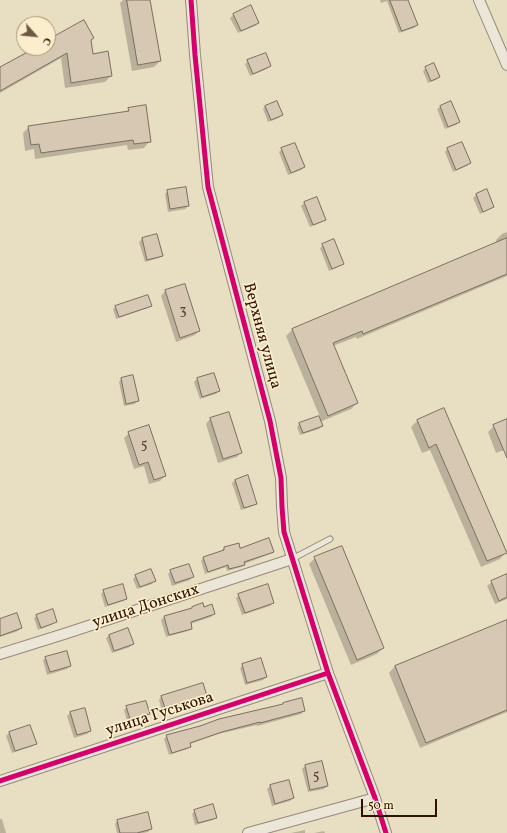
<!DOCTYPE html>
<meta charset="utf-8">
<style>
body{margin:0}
#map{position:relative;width:507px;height:833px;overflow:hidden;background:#e8dec2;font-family:Vollkorn,serif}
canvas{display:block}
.north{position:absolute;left:16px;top:16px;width:40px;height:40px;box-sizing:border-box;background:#faeecd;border:1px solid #a9967b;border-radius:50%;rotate:117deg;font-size:11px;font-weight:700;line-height:16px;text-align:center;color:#2f1100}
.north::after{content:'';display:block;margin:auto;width:14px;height:18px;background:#705944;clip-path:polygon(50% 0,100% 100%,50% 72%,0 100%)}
.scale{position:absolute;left:361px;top:799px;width:76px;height:18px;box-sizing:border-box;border:2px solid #2f1100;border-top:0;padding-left:5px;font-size:12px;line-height:14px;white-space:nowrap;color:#2f1100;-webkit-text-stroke:3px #faeecd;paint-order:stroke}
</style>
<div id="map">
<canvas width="507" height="833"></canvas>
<div class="north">С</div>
<div class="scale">50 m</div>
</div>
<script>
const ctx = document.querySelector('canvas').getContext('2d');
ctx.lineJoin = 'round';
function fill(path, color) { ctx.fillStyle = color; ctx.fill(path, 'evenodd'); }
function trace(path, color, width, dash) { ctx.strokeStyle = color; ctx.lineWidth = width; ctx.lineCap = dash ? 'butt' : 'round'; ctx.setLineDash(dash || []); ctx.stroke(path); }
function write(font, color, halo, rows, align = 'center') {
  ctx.font = font + ' Vollkorn,serif'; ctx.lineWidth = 3.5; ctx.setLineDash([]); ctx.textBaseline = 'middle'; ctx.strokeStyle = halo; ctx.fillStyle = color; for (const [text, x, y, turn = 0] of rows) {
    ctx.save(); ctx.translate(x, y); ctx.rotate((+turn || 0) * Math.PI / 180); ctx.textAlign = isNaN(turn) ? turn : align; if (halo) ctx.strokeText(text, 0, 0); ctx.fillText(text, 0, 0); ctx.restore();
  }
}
fill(new Path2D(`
 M123 0H149L160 61 154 67 132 71 120 3Z
 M380 0H407L417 25 414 28 399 33 387 1 381 3Z
 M250 7 258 23 255 26 238 33 230 18 233 15Z
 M90 41 92 55 111 76 105 82 65 88 61 58 0 93V69L37 48H48V42Z
 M248 61 270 66 267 69 250 76 245 64Z
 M426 68 439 77 436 80 428 83 423 71Z
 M451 102 459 122 456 125 445 129 437 109 440 107Z
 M265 106 281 115 279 118 268 122 263 109Z
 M129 109 150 141 144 148 128 150 127 145 35 159 34 149 25 151 23 133 29 127 125 113Z
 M461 143 469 163 467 166 453 172 445 152 447 149Z
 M282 149 304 167 301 170 288 175 279 152Z
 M168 191 188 206 185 209 168 212 165 194Z
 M487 191 493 206 490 209 480 214 473 198 476 195Z
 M316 198 325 220 322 222 310 227 301 206 304 203Z
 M507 232V276L357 339 356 337 333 346 357 403 351 409 320 422 322 426 319 429 300 435 297 427 299 424 320 417 286 336 292 330 497 244 496 240 502 234Z
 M156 235 162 256 159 258 145 262 139 242 142 239Z
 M323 245 343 264 340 266 329 271 320 248Z
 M184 285 199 331 195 335 176 342 161 296 165 291Z
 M116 306H151L148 308 116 319 113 309Z
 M213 374 219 391 216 394 200 399 194 382 197 379Z
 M121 379 137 401 135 404 124 406 119 382Z
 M444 410 506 552 500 559 481 567 430 450 422 453 411 427 417 421Z
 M228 413 241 452 237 457 218 463 206 424 210 419Z
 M507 420V449L496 453 488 432 494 426Z
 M129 433 165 476 160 481 149 484 144 466 134 469 124 438Z
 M235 480 256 503 253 506 241 510 232 483Z
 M224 548 240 549 273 552 270 554 244 564V565L241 567 227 571 226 567 205 574 201 561 203 558 222 552 221 551Z
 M315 558 383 648 377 654 351 665 309 564Z
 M171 571 192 577 190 580 172 586 168 574Z
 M507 575V599L495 604 487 586 492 582Z
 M136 576 154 581 152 584 137 589 133 579Z
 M104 591 126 599 123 601 105 607 101 594Z
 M239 595 273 603 270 606 242 615 236 598Z
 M204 609 214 614 211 617 190 624 191 628 188 631 166 637 161 620 164 617 191 610Z
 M37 616 56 621 53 624 38 630 34 618Z
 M0 620 21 628 18 631 0 637Z
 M507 621V712L420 748 389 673 395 666Z
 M109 635 133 644 130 647 112 653 106 638Z
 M46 658 70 666 67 669 47 675 43 660Z
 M243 665 266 677 263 680 245 685 240 668Z
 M206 696 203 699 184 704V703L162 711 159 700 161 697Z
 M283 704 304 711 301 714 257 726V725L218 734 190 744V746L187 749 169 755 164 739 167 736 282 705Z
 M127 707 148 713 146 716 127 721 124 710Z
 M70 713 90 731 87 734 74 738 67 716Z
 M29 726 35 744 33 746 12 753 6 736 9 733Z
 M305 766 327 786 324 789 308 792 302 769Z
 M288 781 293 798 290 801 272 806 267 789 270 786Z
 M195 811 216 817 213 820 195 825 192 814Z
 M0 819H2L6 833H0Z
 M117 821 151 829 148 832 143 833H117L115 824Z
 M305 830V833H291Z
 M324 831 325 833H314Z`), '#0003');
const building = new Path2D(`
 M127 0H150L161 61 138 65Z
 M390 0H408L418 25 402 31Z
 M251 5 259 23 241 31 233 14Z
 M84 20 94 38 91 40 93 54 108 51 112 76 71 83 67 53 0 91V67L35 48H48V40Z
 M266 53 271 66 253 74 247 60Z
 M434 63 440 77 431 81 425 67Z
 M277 101 283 115 271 120 265 106Z
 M451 101 460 122 448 127 440 106Z
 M146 105 151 142 134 144 133 140 41 153 39 144 31 145 28 126 129 111 128 108Z
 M462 142 471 163 456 170 447 148Z
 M295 143 305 167 291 173 281 148Z
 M186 187 189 206 170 209 167 190Z
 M487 189 494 207 483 212 476 194Z
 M317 197 326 220 313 225 304 202Z
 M157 234 163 256 147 260 142 238Z
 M507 238V274L363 334 362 331 333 343 358 403 328 416 292 329Z
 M334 239 344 264 332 269 322 244Z
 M185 284 200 331 180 338 165 290Z
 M148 295 152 306 119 317 115 306Z
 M214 373 220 391 202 397 197 378Z
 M133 375 139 401 126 404 121 378Z
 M444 408 507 553 487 561 436 444 429 448 417 420Z
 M229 412 242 453 223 459 210 418Z
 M319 416 323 426 303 433 299 423Z
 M507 419V458L493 425Z
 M149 425 166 476 154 480 148 462 139 465 128 432Z
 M248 475 257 504 244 508 235 480Z
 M269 538 274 552 244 562 245 565 229 569 228 565 208 572 203 557 224 550V547L239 543 240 548Z
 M342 546 384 648 357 660 314 557Z
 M189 564 194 577 175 583 170 570Z
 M151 569 156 581 140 587 135 575Z
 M507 574V597L499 601 491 581Z
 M123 584 127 599 108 605 103 590Z
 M268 584 274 603 245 613 238 594Z
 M203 603 204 607 212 604 215 614 191 622 192 629 169 635 164 616 192 608V607Z
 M53 609 57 622 41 628 36 615Z
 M17 613 22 628 0 636V619Z
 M507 620V710L426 743 395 666Z
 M128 628 134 644 114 651 109 635Z
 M67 651 71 666 50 672 45 657Z
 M261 658 267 677 247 683 242 664Z
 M203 683 207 696 187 702V701L165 708 161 696Z
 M302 698 305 711 260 723V722L222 732 190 743 191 747 172 753 166 735 200 726 219 719 283 704V703Z
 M146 701 150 714 130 719 126 706Z
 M85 708 91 731 77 735 70 712Z
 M30 725 37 744 15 751 9 732Z
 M322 761 328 786 310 790 305 765Z
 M289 780 294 798 275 804 270 785Z
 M213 804 217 818 198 823 194 810Z
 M148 812 152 829 137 833H120L117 820Z`);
fill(building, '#d6c8b2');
trace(building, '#7a6f60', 1);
const service = new Path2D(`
 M292 559 330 539`);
const minor = new Path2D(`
 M191 0 195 55 208 187 270 421 281 478 282 507 284 532 328 673 375 798 386 833
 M479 0 507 65
 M0 654 64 634 292 559
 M0 781 328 673
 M248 833 375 798`);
trace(service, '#948a79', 7);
trace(minor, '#948a79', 12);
trace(service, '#ebe6d8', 5);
trace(minor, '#ebe6d8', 10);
trace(new Path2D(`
 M191 0 195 55 208 187 270 421 281 478 282 507 284 532 328 673 375 798 386 833
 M0 781 328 673`), '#d6006c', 5);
write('14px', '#593f2c', null, [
 ["3",183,311],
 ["5",144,445],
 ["5",316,776]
]);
write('16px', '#2f1100', '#faeecd', [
 ["Верхняя улица",261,336,75],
 ["улица Донских",146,607,-18],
 ["улица Гуськова",160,715,-18]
]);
</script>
